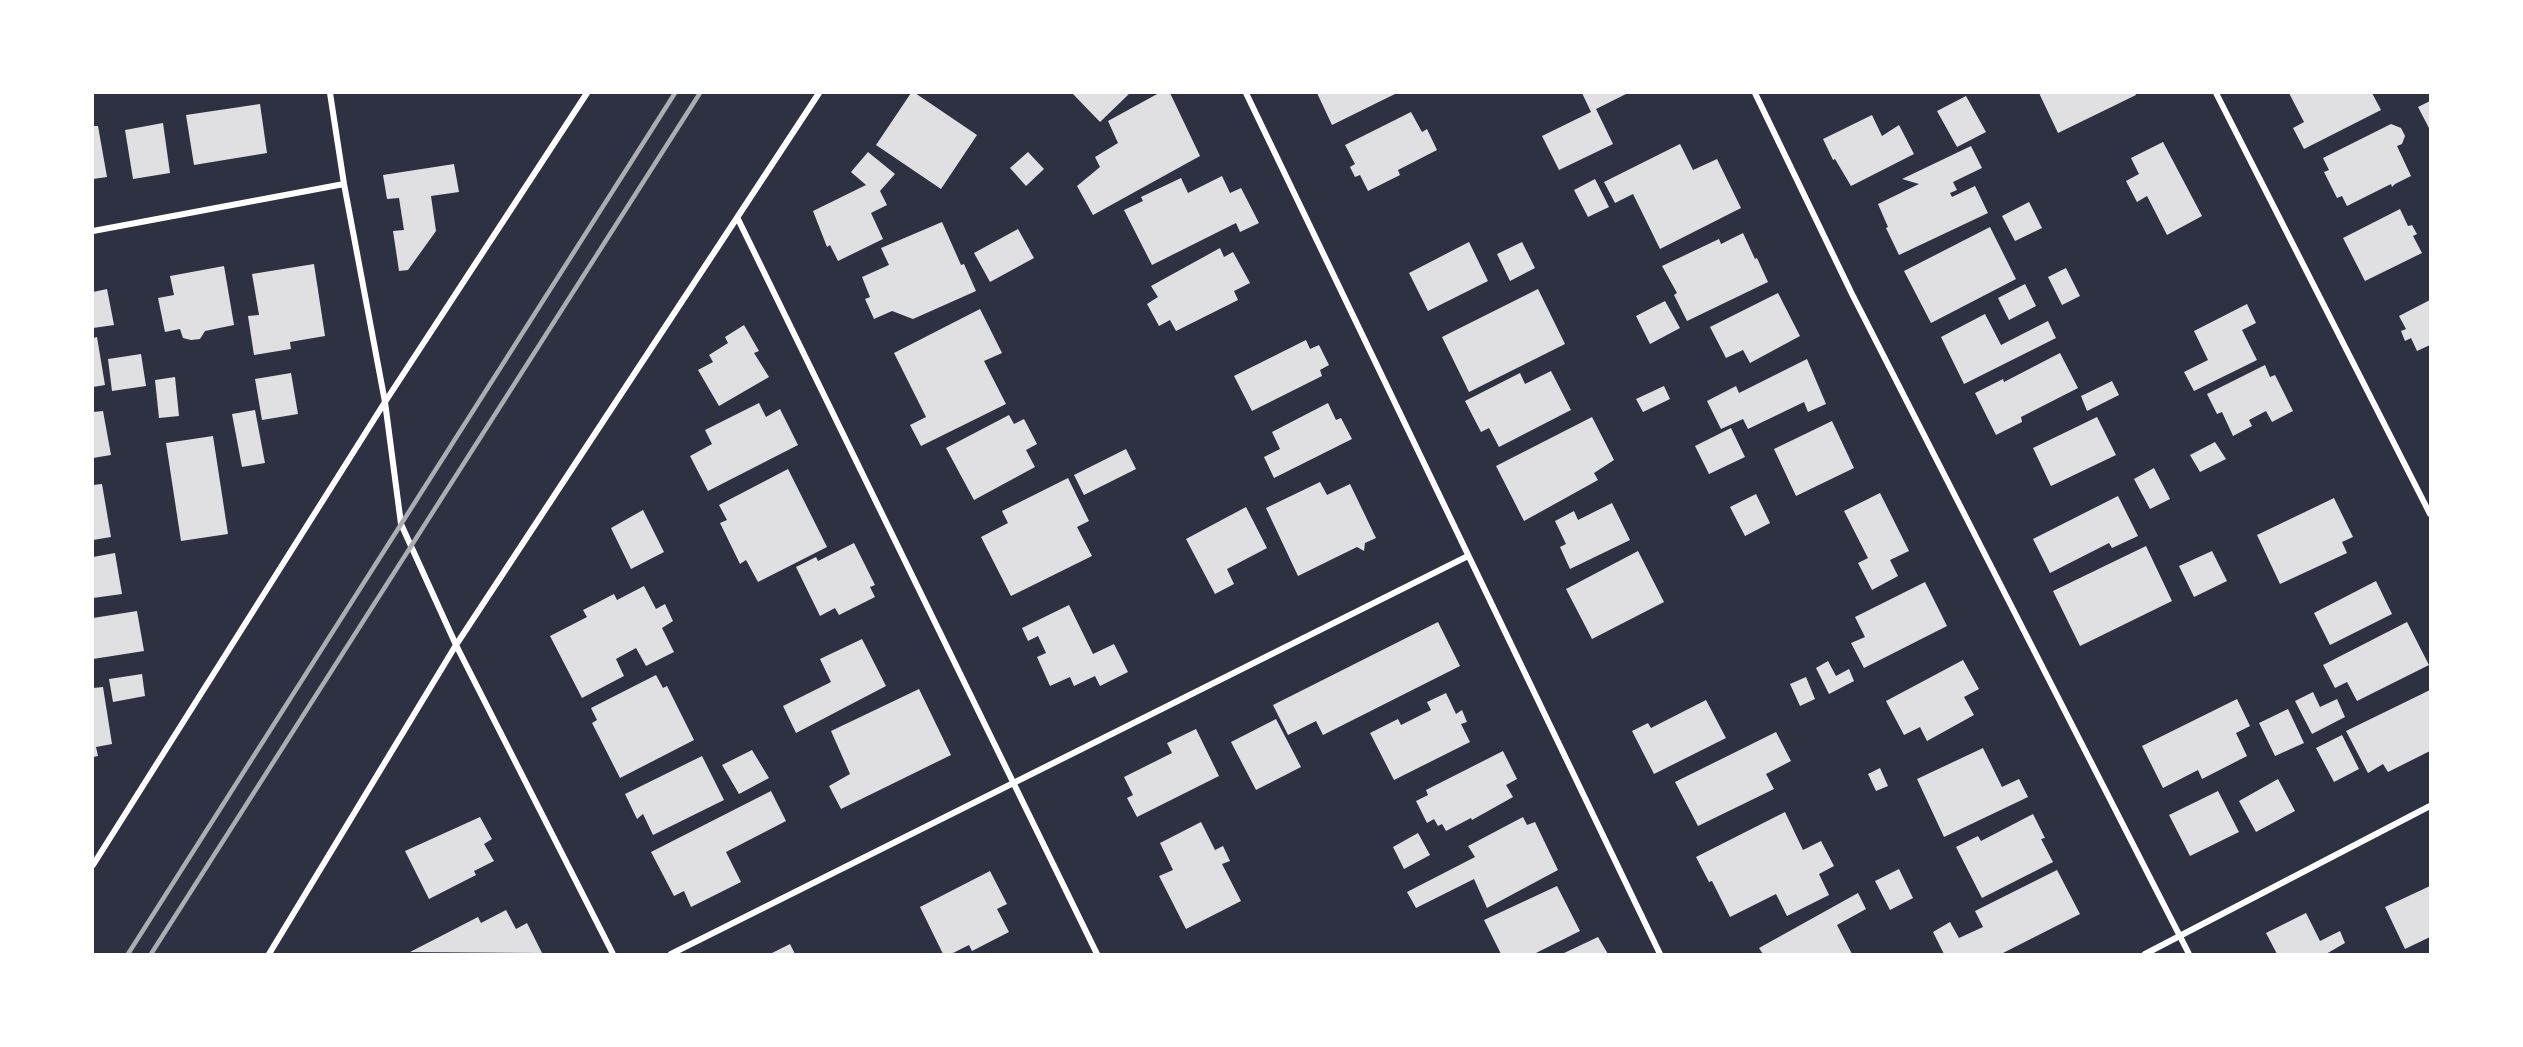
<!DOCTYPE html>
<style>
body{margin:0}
#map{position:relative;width:2523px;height:1047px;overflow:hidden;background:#2d3142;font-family:Jost,sans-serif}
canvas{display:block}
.frame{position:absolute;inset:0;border:94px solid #fff;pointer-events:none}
</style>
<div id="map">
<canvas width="2523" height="1047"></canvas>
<div class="frame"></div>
</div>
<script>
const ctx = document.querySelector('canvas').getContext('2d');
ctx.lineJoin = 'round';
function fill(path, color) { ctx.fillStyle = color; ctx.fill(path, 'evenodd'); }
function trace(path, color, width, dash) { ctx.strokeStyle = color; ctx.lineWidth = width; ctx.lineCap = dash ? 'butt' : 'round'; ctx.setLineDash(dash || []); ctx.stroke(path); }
fill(new Path2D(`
 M911 93H915L977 135 941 189 876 145Z
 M1072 93H1130L1100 122Z
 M1159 93H1170L1200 156 1093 215 1077 186 1100 167 1095 157 1118 143 1108 121Z
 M1317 93H1397L1332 125Z
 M1582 93H1628L1596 109 1613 144 1559 170 1542 136 1591 112Z
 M2039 93H2135L2136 95 2058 133Z
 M2289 93H2372L2381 110 2304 149 2293 128 2304 122Z
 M1966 96 1986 132 1957 147 1937 111Z
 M2430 101V130L2418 107Z
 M260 104 267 153 194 165 186 115Z
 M1411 112 1422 132 1427 129 1437 150 1398 170 1400 175 1368 191 1360 175 1355 177 1350 167 1355 164 1345 145Z
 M1872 115 1882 136 1899 125 1914 154 1851 186 1835 159 1833 160 1823 139Z
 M163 123 170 173 133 179 125 130Z
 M2391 124 2401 128 2405 136 2402 144 2397 146 2411 176 2395 184 2392 187 2391 184 2347 206 2342 196 2337 198 2324 172 2329 170 2323 158Z
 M93 126H98L107 177 93 179Z
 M2163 142 2202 216 2167 235 2147 196 2137 202 2126 181 2139 174 2131 158Z
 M1680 144 1693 170 1717 159 1741 208 1660 249 1633 194 1615 203 1604 182Z
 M1971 146 1982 168 1953 182 1957 190 1950 193 1952 197 1975 186 1988 213 1899 255 1886 228 1888 227 1878 204 1919 184 1902 179Z
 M868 152 895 174 880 191 887 205 871 213 883 239 838 261 830 245 827 247 813 211 866 185 851 172Z
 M1028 152 1044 169 1026 186 1010 168Z
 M454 164 459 192 431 196 436 231 408 270 399 271 393 231 404 230 399 198 387 199 383 175Z
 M1222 176 1230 193 1241 188 1259 223 1240 232 1236 223 1152 265 1124 210 1143 201 1141 197 1181 178 1188 193Z
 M1595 179 1609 207 1588 217 1574 190Z
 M2029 202 2042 228 2015 241 2002 216Z
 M2400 209 2408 226 2412 225 2417 234 2413 236 2422 253 2365 281 2343 238Z
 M942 222 961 265 964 264 976 291 913 319 892 311 874 319 865 299 870 297 862 277 889 265 881 248Z
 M1990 227 2016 279 1931 323 1904 271Z
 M1018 229 1034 258 990 282 974 253Z
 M1743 233 1755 259 1757 258 1768 282 1687 321 1674 295 1677 293 1662 266 1719 239 1721 244Z
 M1469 242 1488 281 1428 311 1409 273Z
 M1522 242 1535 268 1510 281 1497 254Z
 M1220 248 1224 257 1233 252 1250 283 1234 291 1238 300 1176 331 1170 320 1159 326 1147 304 1158 297 1151 286Z
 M314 264 325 336 290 342 291 349 254 355 248 316 259 315 252 274Z
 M224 266 234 325 205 331 200 339 191 340 183 338 180 329 165 332 158 298 174 295 170 276Z
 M2066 268 2080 296 2062 305 2048 277Z
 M2025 284 2036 306 2009 320 1998 298Z
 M107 289 114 325 93 328V292Z
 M1538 289 1565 344 1469 392 1442 337Z
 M1778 293 1800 336 1750 363 1743 350 1726 358 1710 327Z
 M2430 300V345L2417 351 2411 338 2405 341 2401 331 2406 329 2399 316Z
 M1665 301 1680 328 1650 344 1636 316Z
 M2247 304 2256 323 2242 330 2257 360 2194 391 2184 372 2208 360 2194 331Z
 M980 309 1002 353 984 361 1006 404 921 446 910 425 926 417 894 353Z
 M1985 314 2001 345 2048 321 2056 338 1964 384 1941 337Z
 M744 325 759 351 754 353 769 377 719 406 698 370 713 362 709 355 728 343 725 337Z
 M97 337 105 385 93 387V338Z
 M1306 340 1310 349 1319 345 1329 365 1320 370 1322 376 1252 411 1234 376Z
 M2060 353 2078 388 2021 417 2022 422 1996 435 1975 393 2003 379 2004 382Z
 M141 354 146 386 112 391 108 359Z
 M1807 359 1826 404 1808 412 1804 402 1748 429 1743 419 1721 429 1707 401 1736 386 1739 393Z
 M2265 365 2270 377 2275 375 2293 411 2272 422 2266 411 2249 420 2252 426 2233 436 2222 412 2217 414 2207 394Z
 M1551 371 1571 410 1499 447 1489 428 1481 432 1465 401 1520 373 1525 384Z
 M291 373 298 414 262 420 255 379Z
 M175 377 179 416 159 418 155 380Z
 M2112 381 2119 395 2087 411 2081 396Z
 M1664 386 1670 399 1643 412 1636 399Z
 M759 403 766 417 780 409 798 445 708 491 690 456 712 444 705 430Z
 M1328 403 1336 420 1341 418 1352 439 1274 478 1264 457 1280 449 1272 432Z
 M255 410 265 463 242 467 232 414Z
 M103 411 111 455 93 458V412Z
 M1009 415 1014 424 1024 419 1037 444 1026 450 1035 467 974 500 946 448Z
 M1592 417 1614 460 1594 473 1598 480 1524 521 1496 466Z
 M2097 417 2116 455 2051 486 2033 448Z
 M1832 421 1854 468 1796 496 1774 449Z
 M1731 428 1745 457 1709 474 1695 446Z
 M213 436 228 534 181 541 166 443Z
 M2215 442 2226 459 2200 472 2190 455Z
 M1126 449 1136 469 1084 495 1074 475Z
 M2154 468 2170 499 2150 509 2134 479Z
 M788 469 827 547 758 582 746 560 740 564 720 523 727 520 719 505Z
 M1068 478 1089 521 1077 527 1092 556 1011 596 981 537 1008 523 1002 511Z
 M1320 482 1327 495 1350 484 1376 538 1365 543 1364 551 1357 547 1298 576 1266 508Z
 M102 484 111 537 93 540V485Z
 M1880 493 1909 551 1890 560 1898 576 1872 590 1858 563 1868 558 1844 511Z
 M1756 494 1770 523 1745 536 1730 507Z
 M2118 496 2138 536 2112 548 2109 543 2050 573 2033 539Z
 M2334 498 2353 537 2342 542 2347 553 2280 584 2257 535Z
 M1612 503 1630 540 1570 569 1560 547 1566 544 1555 521 1574 511 1578 520Z
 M1246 507 1267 548 1227 569 1234 584 1215 594 1186 539Z
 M643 510 664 552 631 569 611 528Z
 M854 543 875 585 870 587 875 597 839 615 835 608 820 616 796 567 816 557 818 561Z
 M2146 546 2172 601 2080 646 2053 591Z
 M1638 551 1664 602 1592 639 1566 589Z
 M2212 551 2227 581 2194 597 2179 566Z
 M115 553 122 594 93 598V557Z
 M2376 581 2392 614 2330 645 2314 613Z
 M1925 582 1947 626 1864 668 1851 643 1865 637 1855 617Z
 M644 586 656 609 665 604 673 621 662 628 674 652 646 666 636 648 616 659 624 676 582 698 550 636 587 617 583 610 614 594 617 600Z
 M1069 605 1093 654 1114 644 1128 672 1100 686 1095 676 1074 686 1070 677 1050 686 1037 657 1046 653 1038 636 1028 641 1022 628Z
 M137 611 144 651 93 659V618Z
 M1438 622 1460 666 1323 735 1316 721 1288 735 1273 705Z
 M2407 622 2429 665 2357 701 2347 682 2335 688 2323 665Z
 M862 639 886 686 796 733 783 706 831 682 820 659Z
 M1963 660 1979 689 1964 697 1974 715 1927 741 1920 727 1904 735 1886 701Z
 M1828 661 1836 676 1849 669 1854 681 1829 694 1816 668Z
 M142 674 145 696 113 702 109 679Z
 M656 675 663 688 667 686 694 740 620 778 592 723 597 720 591 708Z
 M1806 677 1815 699 1800 706 1790 684Z
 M103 687 112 744 96 747 98 756 93 757V688Z
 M919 689 951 755 841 809 829 786 850 774 831 731Z
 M2430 690V751L2388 772 2383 764 2368 773 2346 731Z
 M2313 692 2320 707 2337 699 2345 717 2312 734 2295 701Z
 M1446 693 1456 714 1462 710 1467 722 1461 724 1470 742 1394 780 1370 733 1398 719 1401 725 1431 710 1427 702Z
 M2237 699 2250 726 2236 733 2247 756 2202 779 2198 770 2163 788 2142 746Z
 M1706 700 1726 738 1654 774 1632 731 1648 723 1651 728Z
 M2288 709 2304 743 2275 756 2259 723Z
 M1276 719 1301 767 1256 790 1231 742Z
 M1196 729 1219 776 1137 817 1127 798 1133 795 1124 777 1172 753 1167 743Z
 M1776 732 1791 761 1766 774 1774 789 1698 826 1675 782Z
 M2342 735 2359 769 2334 782 2316 748Z
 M1983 748 2002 787 2019 779 2028 797 1944 837 1917 779Z
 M752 750 769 778 739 794 722 765Z
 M1503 751 1517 779 1506 785 1513 797 1472 820 1471 818 1446 831 1442 824 1438 826 1434 819 1427 823 1416 801 1428 795 1426 790Z
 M702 756 724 800 653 835 643 814 637 819 625 794Z
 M1880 768 1888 786 1876 791 1868 774Z
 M2278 779 2295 811 2256 832 2239 801Z
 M771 791 786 821 726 852 741 882 691 907 684 891 674 896 651 852Z
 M2218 791 2239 832 2190 856 2169 815Z
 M1785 812 1803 850 1821 841 1834 866 1819 874 1829 895 1787 916 1776 894 1730 917 1712 881 1709 882 1696 857Z
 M2033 814 2045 838 2041 839 2053 862 1982 898 1956 847 1978 836 1981 841Z
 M480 817 492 839 484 844 494 861 474 871 476 875 429 899 405 851Z
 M1523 817 1527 825 1535 822 1558 870 1487 908 1474 879 1416 908 1407 892 1475 857 1468 846Z
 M1201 822 1215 850 1223 846 1230 861 1222 864 1241 901 1186 929 1159 876 1173 870 1160 843Z
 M1418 833 1430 855 1404 869 1393 847Z
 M1899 869 1913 898 1890 910 1875 881Z
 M2057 870 2080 914 2001 954H1944L1933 932 1950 922 1959 938 1983 927 1975 911Z
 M990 871 1007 904 997 909 1009 932 972 951 969 945 951 954H943L920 907Z
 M1557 886 1580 931 1534 954H1501L1484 920Z
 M2430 886V937L2405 949 2385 907Z
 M1858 893 1866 909 1837 925 1852 954H1763L1759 948Z
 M506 910 516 929 527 923 542 953 410 952 478 917 481 923Z
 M2306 913 2320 941 2340 931 2345 943 2326 954H2277L2266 933Z
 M1598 937 1608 954H1562Z
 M790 944 795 954H770Z`), '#e0e0e3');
trace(new Path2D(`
 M330 93 344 184 385 402 401 524 456 645 613 954
 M1246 93 1660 954
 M1755 93 1852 294 2189 954
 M2216 93 2430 514
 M738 219 1097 954
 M93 231 344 184
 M93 865 385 402 587 93
 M269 954 456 645 819 93
 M671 954 1468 556
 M2145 954 2430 806`), '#fff', 6);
trace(new Path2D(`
 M128 954 675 93
 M151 954 700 93`), '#abadb3', 4.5);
</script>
